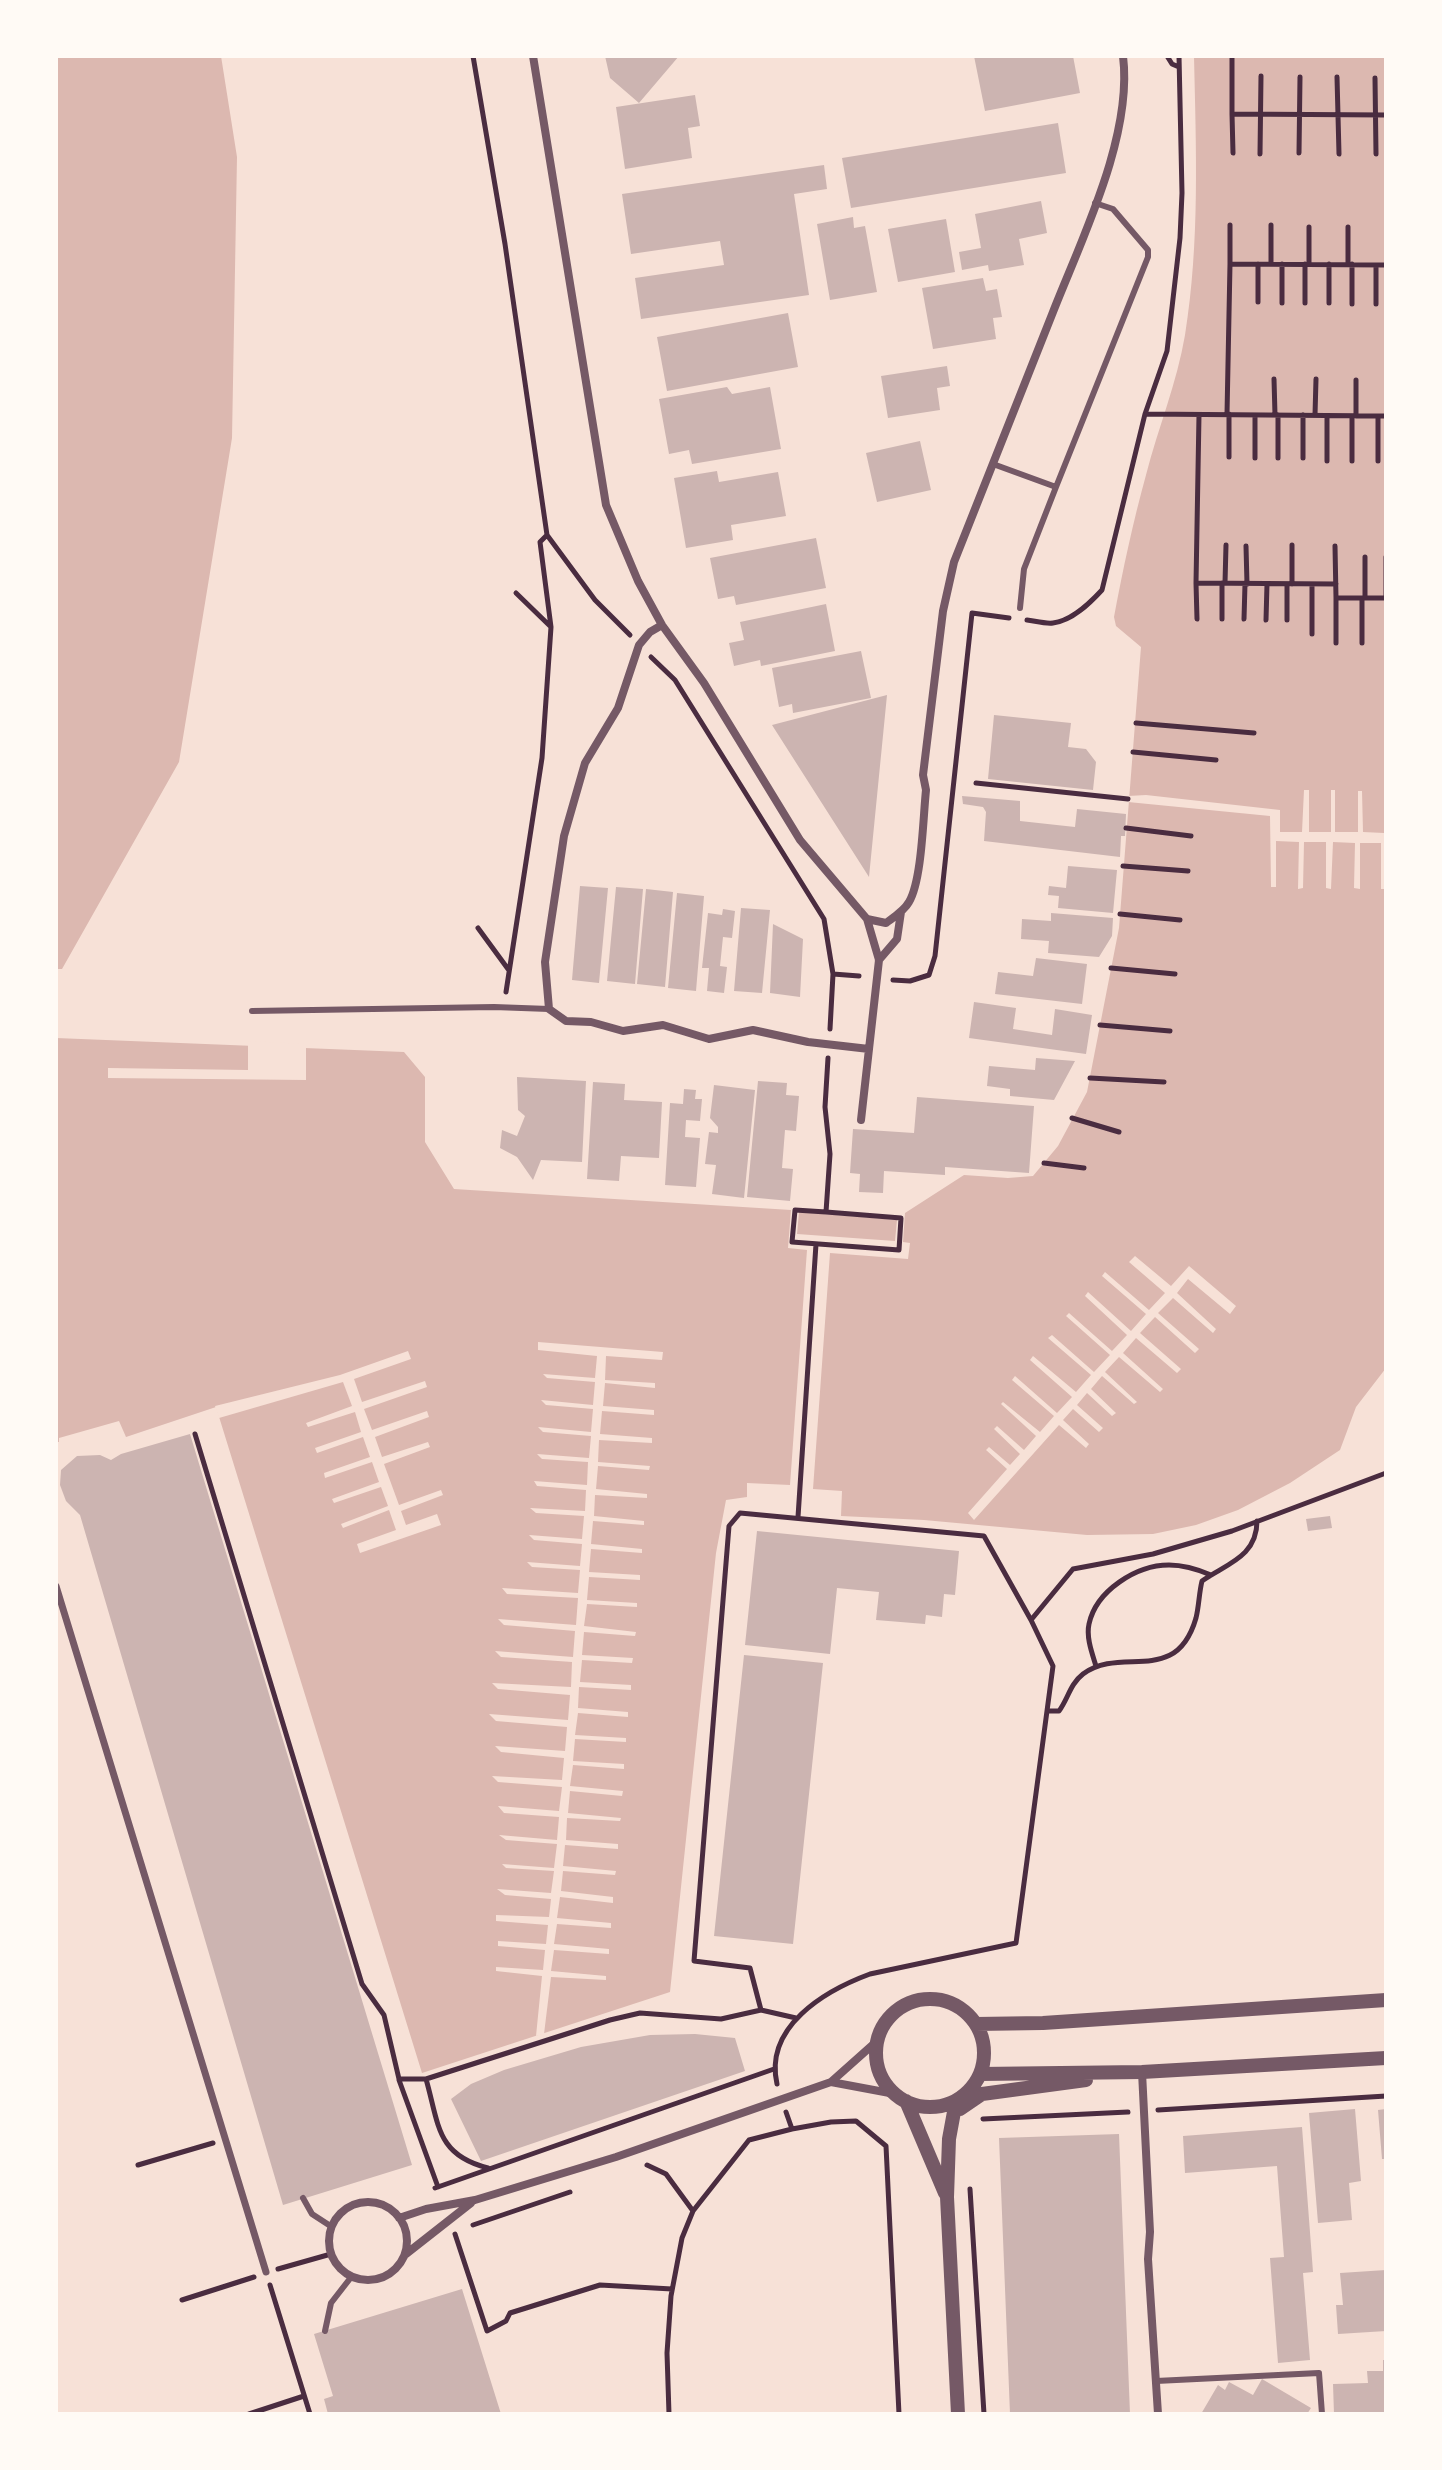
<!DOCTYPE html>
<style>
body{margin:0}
#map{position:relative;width:1442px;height:2470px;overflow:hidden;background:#f7e1d7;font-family:"Roboto Serif",serif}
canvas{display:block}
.frame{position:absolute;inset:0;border:58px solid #fffaf5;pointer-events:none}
</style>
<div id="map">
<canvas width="1442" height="2470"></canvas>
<div class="frame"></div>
</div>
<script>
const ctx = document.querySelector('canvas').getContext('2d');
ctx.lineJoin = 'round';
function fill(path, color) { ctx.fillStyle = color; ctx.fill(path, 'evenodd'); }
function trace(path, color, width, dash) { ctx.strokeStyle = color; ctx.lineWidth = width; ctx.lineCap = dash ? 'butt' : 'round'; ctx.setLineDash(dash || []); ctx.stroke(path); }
fill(new Path2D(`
 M56 56H221L237 157 232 438 179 762 62 969H56Z
 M1194 56H1386V1368L1356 1407 1340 1450 1290 1483 1238 1510 1196 1525 1153 1534 1087 1535 924 1520 841 1516 842 1491 813 1489 830 1253 908 1259 910 1243 903 1242 905 1213 964 1175 1008 1178 1033 1176 1058 1146 1087 1092 1119 928 1141 647 1116 626 1114 617C1123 569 1133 522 1146 475 1158 428 1177 383 1185 335 1200 242 1196 149 1194 56Z
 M56 1038 404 1052 425 1077V1142L454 1189 791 1210 788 1248 807 1250 790 1485 747 1483V1497L726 1500 716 1553 670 1992 422 2073 216 1407 126 1437 119 1421 59 1438V1442H56Z
 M799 1212 897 1220 895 1241 797 1234Z`), '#dcb8b0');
fill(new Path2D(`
 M1304 790H1309V832H1331V790H1335V832H1358V791H1362L1363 832 1384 833 1386 790V889H1381V843H1360V889L1354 888 1355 843 1333 842 1331 889 1326 888V842H1304L1303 888 1298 889 1299 842 1276 841V887H1271L1270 816 1128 802V796L1146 795 1280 810V832H1302Z
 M248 1041 306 1044V1080L108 1078V1068L248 1070Z
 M1135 1256 1171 1286 1189 1266 1236 1306 1230 1314 1188 1279 1177 1293 1216 1329 1213 1333 1173 1298 1158 1313 1199 1349 1195 1353 1155 1317 1140 1333 1181 1369 1177 1373 1136 1338 1123 1353 1163 1389 1160 1392 1119 1357 1105 1372 1137 1402 1134 1404 1102 1376 1091 1389 1116 1413 1112 1416 1087 1393 1077 1405 1103 1428 1099 1432 1073 1409 1063 1420 1089 1444 1086 1448 1059 1425 974 1520 968 1513 1007 1469 986 1450 989 1447 1010 1465 1020 1454 994 1429 997 1426 1024 1450 1036 1436 1001 1404 1003 1402 1040 1432 1054 1416 1012 1380 1015 1376 1057 1413 1072 1397 1030 1360 1033 1356 1076 1392 1091 1375 1048 1338 1052 1335 1094 1372 1110 1355 1066 1316 1069 1313 1112 1351 1127 1335 1085 1296 1088 1292 1131 1331 1146 1314 1102 1276 1105 1272 1149 1310 1165 1293 1129 1262Z
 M538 1342 663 1352 662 1360 606 1356 605 1380 655 1383V1388L605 1383 603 1406 654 1410V1415L602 1411 600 1434 652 1438V1443L599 1440 598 1462 650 1466 649 1470 598 1466 596 1489 647 1494V1498L595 1495 594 1516 644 1521V1525L593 1521 591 1544 642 1549V1553L591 1549 589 1572 640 1575V1580L589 1577 587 1600 637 1603V1607L587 1604 584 1626 636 1632 635 1636 584 1632 582 1655 633 1658 632 1663 582 1660 580 1682 631 1685V1690L579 1687 578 1708 628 1712V1717L578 1713 575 1735 626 1738V1742L575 1739 573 1761 624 1764V1769L573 1765 570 1786 623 1791 622 1796 570 1791 568 1813 621 1818 620 1821 567 1818 566 1840 618 1844V1849L565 1845 563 1866 616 1871 615 1875 563 1871 561 1891 613 1897V1903L560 1897 557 1918 611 1923V1928L557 1924 554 1944 609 1949V1954L554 1950 551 1971 606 1976V1980L551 1977 544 2034 536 2036 542 1976 496 1971V1967L543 1970 545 1950 498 1946V1941L546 1944 548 1925 496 1921V1915L549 1917 551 1899 505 1895 497 1889 551 1893 554 1871 506 1868 502 1864 554 1868 557 1844 506 1840 499 1835 557 1840 559 1817 504 1813 498 1806 559 1811 562 1787 498 1782 492 1776 562 1780 564 1758 501 1752 495 1746 565 1751 567 1727 496 1721 489 1714 568 1720 570 1695 498 1689 492 1683 571 1687 572 1662 501 1657 495 1651 573 1657 575 1631 504 1625 498 1619 576 1625 578 1598 507 1594 502 1588 578 1593 580 1570 532 1567 527 1562 580 1566 582 1544 534 1540 529 1535 582 1539 584 1516 536 1513 530 1508 585 1511 586 1490 537 1486 534 1481 587 1485 588 1462 542 1459 537 1454 589 1458 591 1436 543 1432 538 1427 591 1432 593 1409 546 1405 541 1400 593 1405 595 1382 547 1378 543 1374 595 1378 597 1356 538 1350Z
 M408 1351 411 1359 354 1379 362 1402 425 1381 427 1387 364 1409 372 1430 427 1411 429 1417 375 1437 382 1457 428 1442 430 1447 384 1464 399 1505 441 1490 443 1495 401 1511 406 1525 437 1514 441 1525 360 1553 357 1544 396 1530 389 1510 343 1528 341 1524 388 1506 381 1487 334 1503 332 1499 379 1482 372 1462 325 1478 324 1473 370 1457 363 1437 317 1453 315 1448 361 1432 355 1412 308 1427 306 1423 352 1406 343 1382 219 1418 215 1406 340 1375Z`), '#f7e1d7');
fill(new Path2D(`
 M605 56H679L639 103 610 78Z
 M974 56H1073L1080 93 985 111Z
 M695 95 700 126 688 128 692 158 625 169 616 107Z
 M1058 123 1066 173 851 208 842 158Z
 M824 165 827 189 794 194 809 295 641 319 635 278 724 265 720 241 631 254 622 194Z
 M1041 201 1047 233 1019 239 1024 265 989 271 988 265 962 270 959 252 981 248 975 214Z
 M853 217 854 228 865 226 877 292 830 300 817 224Z
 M946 219 955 272 898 282 888 229Z
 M983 278 986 291 997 289 1002 317 993 318 996 339 933 349 922 288Z
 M788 313 798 367 667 391 657 337Z
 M947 366 950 386 937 388 940 410 888 418 881 376Z
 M727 387 732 394 770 387 781 449 692 464 689 450 669 454 659 399Z
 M920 441 931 490 877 502 866 453Z
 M717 471 719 482 778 472 786 516 731 525 733 540 686 548 674 478Z
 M816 538 826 588 736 605 734 596 718 599 710 558Z
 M826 604 835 651 761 666 760 660 734 666 729 643 744 640 740 622Z
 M861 651 871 698 793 713 792 704 779 707 772 668Z
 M887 695 869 877 772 725Z
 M994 715 1071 723 1068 747 1086 749 1096 762 1093 790 988 779Z
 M962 796 1020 801V821L1075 827 1077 809 1126 814 1125 836H1121L1120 857 984 841 986 812 983 807 963 804Z
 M1068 866 1117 870 1113 913 1058 908 1059 896 1048 895 1049 886 1066 888Z
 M580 886 608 888 599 983 572 980Z
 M616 887 643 889 635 984 607 981Z
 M646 889 673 892 665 987 637 984Z
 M677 893 704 896 696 991 668 988Z
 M741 908 770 910 762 993 734 991Z
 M723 909 735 911 732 938 723 937 720 966 727 967 724 993 707 991 709 968H702L708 913 722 915Z
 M1051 913 1113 918 1112 936 1099 957 1048 953 1049 941 1021 939 1022 919 1051 921Z
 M773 924 803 939 800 997 770 993Z
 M1036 958 1087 964 1082 1004 995 994 998 972 1033 976Z
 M974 1002 1016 1008 1013 1029 1052 1035 1055 1009 1092 1015 1086 1054 969 1038Z
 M1036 1058 1075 1061 1054 1100 1010 1096V1089L987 1086 989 1066 1035 1070Z
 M517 1077 586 1081 582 1162 541 1160 533 1180 517 1157 500 1148 502 1130 517 1136 525 1116 518 1110Z
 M758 1081 787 1083 786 1095 799 1096 796 1131 785 1130 782 1168 793 1169 790 1201 747 1197Z
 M593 1082 625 1084 624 1100 662 1102 659 1158 621 1156 619 1181 587 1179Z
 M714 1085 755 1090 744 1198 712 1194 716 1165 705 1164 709 1132 718 1133V1127L710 1118Z
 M684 1089 696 1090 695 1099H702L700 1121 686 1120 685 1137 700 1138 696 1187 665 1185 670 1103 683 1104Z
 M917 1097 1034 1106 1029 1173 945 1167V1175L884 1171 883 1193 859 1192 860 1174 850 1173 853 1129 914 1133Z
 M190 1434 412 2165 283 2205 80 1515 66 1501 60 1485 61 1470 77 1456 100 1455 111 1460 121 1454Z
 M1330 1516 1332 1528 1308 1531 1306 1519Z
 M757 1531 959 1551 955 1595 944 1594 942 1617 926 1615 925 1624 876 1620 879 1592 837 1588 830 1654 745 1645Z
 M744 1655 823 1663 793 1944 714 1936Z
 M695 2034 735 2038 745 2071 481 2161 451 2099 471 2084 504 2070 581 2047 650 2035Z
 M1355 2109 1361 2181 1349 2183 1352 2220 1318 2223 1309 2113Z
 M1386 2109V2159H1382L1378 2110Z
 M1302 2127 1313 2272 1303 2273 1310 2360 1278 2363 1270 2258 1284 2257 1277 2166 1185 2173 1183 2136Z
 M1119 2134 1130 2414H1010L999 2138Z
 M1386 2270V2331L1338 2334 1336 2305H1343L1340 2273Z
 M462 2289 501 2414H328L324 2399 333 2396 314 2334Z
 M1383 2360H1386V2414H1334L1333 2384 1368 2383 1367 2371H1383Z
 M1262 2379 1311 2408 1307 2414H1201L1218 2385 1225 2390 1229 2382 1253 2395Z`), '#ccb4b1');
trace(new Path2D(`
 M473 56 505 244 547 535 595 600 630 635
 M1167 56 1172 64 1179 67
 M1232 56V114L1386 115
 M1337 77 1339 154
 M1375 78 1376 154
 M1232 114 1233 153
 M1299 153 1300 77
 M1260 154 1261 76
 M1230 225V264
 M1271 225V264
 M1309 227V264
 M1258 264V302
 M1282 264V303
 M1348 264V227
 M1352 264V304
 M1376 265V304
 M1305 303V264
 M1329 303V264
 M1274 379 1275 415
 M1356 380V416
 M1145 414 1386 416
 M1227 414 1230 264 1386 265
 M1229 414V457
 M1199 415 1196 583 1336 584
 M1255 415V458
 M1278 415V458
 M1315 415 1316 379
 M1327 416V461
 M1352 416V461
 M1378 416V461
 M1303 458V415
 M1292 545V584
 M1246 546 1247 584
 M1335 546 1336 598H1386
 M1365 557V598
 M1386 557V598
 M1196 583 1197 619
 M1222 583V619
 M1225 583 1226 545
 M1287 584V620
 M1312 584V634
 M516 593 550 626
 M1336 598V643
 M1362 598V643
 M1244 619 1245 584
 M1027 620C1035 621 1045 624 1053 623 1072 621 1090 603 1102 590L1145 414 1167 351 1180 238 1182 193 1179 56
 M1266 620 1267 584
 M651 657 675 680 824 919 833 974 830 1029
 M1136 723 1254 733
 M1133 752 1216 760
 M976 783 1128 799
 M1126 828 1191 836
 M1123 866 1188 871
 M1120 914 1180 920
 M478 928 508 969
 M1111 968 1175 974
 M833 974 859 976
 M893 980 910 981 929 975 935 956 972 613 1009 618
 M506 992 542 758 551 627 540 542 547 535
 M1100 1025 1170 1031
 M1090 1078 1164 1082
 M1072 1118 1119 1132
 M1044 1163 1084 1168
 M826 1212 795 1210 792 1242 899 1250 901 1218 826 1212 830 1154 825 1107 828 1058
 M195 1434 362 1984 384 2015 399 2079H426C439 2124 436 2155 488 2168
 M798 1517 816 1244
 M1031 1620 1073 1569 1153 1554 1232 1531 1386 1473
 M1096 1666C1092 1653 1086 1637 1089 1624 1096 1591 1136 1565 1169 1565 1184 1565 1197 1569 1211 1575
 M1048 1711H1059C1068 1699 1070 1684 1083 1674 1122 1645 1176 1687 1196 1618 1199 1606 1199 1593 1202 1581 1226 1564 1257 1557 1257 1521
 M761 2010 750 1968 694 1961 729 1526 740 1513 984 1536 1031 1620 1053 1666 1016 1943 870 1974C824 1991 764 2027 777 2084
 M426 2079 610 2020 640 2013 721 2019 761 2010 796 2018
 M399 2080 438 2187
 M1158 2110 1386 2096
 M983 2119 1128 2112
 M792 2129 831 2122 856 2121 886 2146 899 2414
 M138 2165 213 2143
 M647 2165 666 2174 693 2211
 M435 2188 774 2069
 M970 2189 984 2414
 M473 2225 570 2192
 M455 2234 487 2331 506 2321 510 2313 600 2285 672 2289
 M278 2269 331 2254
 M270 2285 310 2414
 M182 2300 254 2277
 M249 2414 304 2396
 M669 2414 667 2353 671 2296 682 2238 693 2211 749 2140 792 2129 786 2112`), '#4a2c40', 5);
trace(new Path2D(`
 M993 464 1056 487 1024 569 1020 608
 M1056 487 1148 257V250L1113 209 1095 203
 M252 1011 494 1007 549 1009
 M303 2198 312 2214 332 2227
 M325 2331 331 2303 352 2276
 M1156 2381 1319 2373 1322 2414`), '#755966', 6);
trace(new Path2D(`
 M56 1586 266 2272`), '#755966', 7);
trace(new Path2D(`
 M533 56 606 505 638 581 662 625 704 683 800 840 867 919 886 923C894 917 904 911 909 902 922 880 923 818 926 790L923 775 943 611 954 562C987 479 1020 396 1053 312 1082 238 1133 136 1123 56
 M662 625 650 632 639 645 618 708 585 763 564 836 545 962 549 1009 566 1021 591 1022 623 1031 663 1025 709 1039 753 1030 808 1042 869 1049 879 960 867 919
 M879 960 897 939 901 912
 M861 1120 869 1049
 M1142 2072 1150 2232 1148 2259 1158 2414
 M831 2082 895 2094
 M329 2241a39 39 0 1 1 78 0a39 39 0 1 1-78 0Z
 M399 2218 426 2209 475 2200 616 2157 831 2082 877 2041
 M406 2254 471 2203`), '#755966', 8);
trace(new Path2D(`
 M876 2053a54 54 0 1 1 108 0a54 54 0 1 1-108 0Z
 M976 2024 1043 2023 1386 2000
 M980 2074 1142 2072 1386 2058
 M906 2101 945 2193
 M956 2101 949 2139 947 2197 958 2414
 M960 2109 982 2094 1086 2080`), '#755966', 14);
</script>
